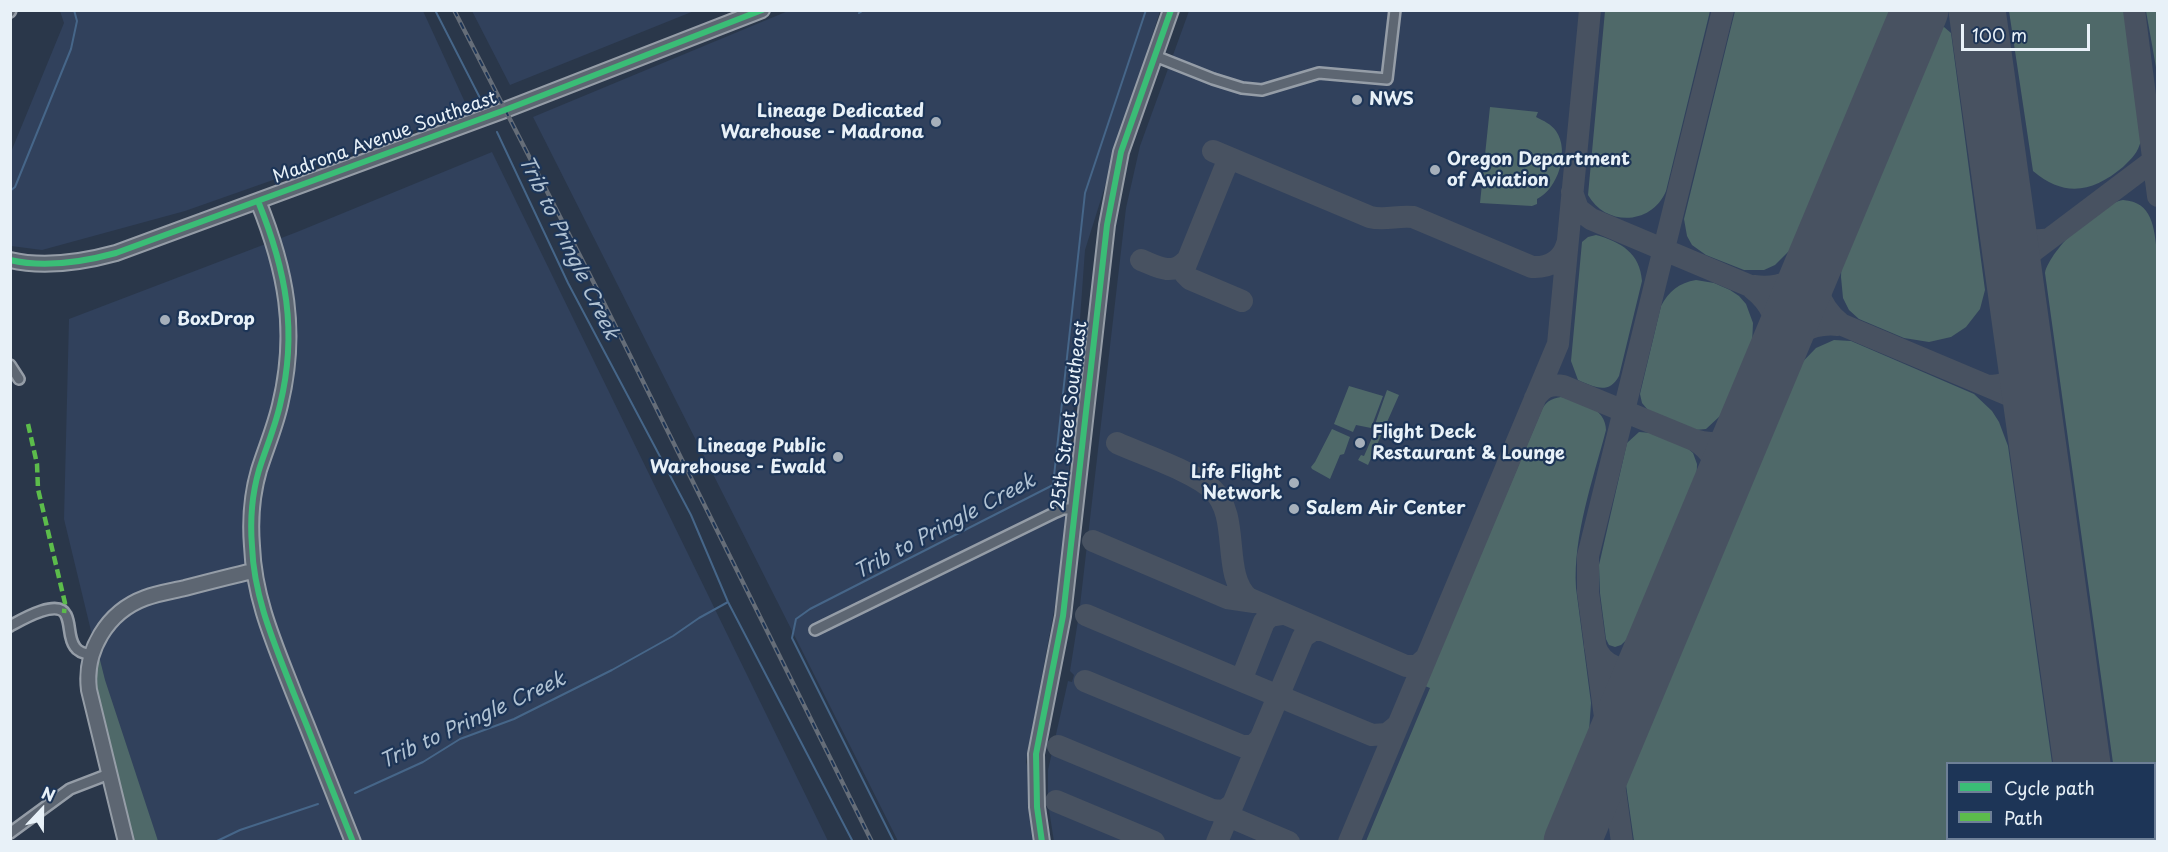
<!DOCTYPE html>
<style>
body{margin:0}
#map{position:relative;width:2168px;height:852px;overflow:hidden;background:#2a374a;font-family:"Playpen Sans",sans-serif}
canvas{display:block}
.frame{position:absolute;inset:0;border:12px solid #e8f1f8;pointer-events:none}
.legend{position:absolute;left:1946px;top:762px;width:210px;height:78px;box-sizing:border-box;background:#1d3557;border:2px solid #6e8097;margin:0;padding:8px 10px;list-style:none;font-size:18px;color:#e8f1f8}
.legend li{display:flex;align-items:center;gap:12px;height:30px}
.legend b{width:30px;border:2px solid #6e8097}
.north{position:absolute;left:12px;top:780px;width:60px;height:60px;-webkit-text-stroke:4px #1d3557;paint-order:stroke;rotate:22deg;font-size:16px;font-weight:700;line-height:24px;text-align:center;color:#e8f1f8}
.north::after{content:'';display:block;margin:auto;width:21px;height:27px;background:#e8f1f8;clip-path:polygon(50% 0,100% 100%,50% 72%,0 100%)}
.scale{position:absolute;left:1961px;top:24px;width:129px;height:27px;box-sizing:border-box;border:3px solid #e8f1f8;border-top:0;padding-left:8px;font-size:18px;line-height:21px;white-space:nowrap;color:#e8f1f8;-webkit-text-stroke:4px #1d3557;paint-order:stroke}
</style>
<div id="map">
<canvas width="2168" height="852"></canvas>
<div class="frame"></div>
<ul class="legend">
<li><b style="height:8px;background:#3abd76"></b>Cycle path</li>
<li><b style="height:8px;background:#5cbc4b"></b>Path</li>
</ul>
<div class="north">N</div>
<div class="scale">100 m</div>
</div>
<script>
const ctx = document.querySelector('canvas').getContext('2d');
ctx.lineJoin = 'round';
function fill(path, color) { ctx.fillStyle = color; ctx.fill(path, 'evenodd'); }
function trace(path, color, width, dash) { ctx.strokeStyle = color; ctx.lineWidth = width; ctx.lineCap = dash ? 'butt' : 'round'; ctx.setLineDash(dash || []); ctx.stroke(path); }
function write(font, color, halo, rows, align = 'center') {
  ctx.font = font + ' "Playpen Sans",sans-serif'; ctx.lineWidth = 4.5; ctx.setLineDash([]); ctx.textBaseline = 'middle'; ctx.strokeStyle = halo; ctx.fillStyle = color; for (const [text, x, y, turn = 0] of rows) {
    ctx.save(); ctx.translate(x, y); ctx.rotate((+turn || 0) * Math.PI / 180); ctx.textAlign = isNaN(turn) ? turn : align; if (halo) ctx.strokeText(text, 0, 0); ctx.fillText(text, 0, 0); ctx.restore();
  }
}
fill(new Path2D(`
 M60 11H423L469 111 185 211 42 250 11 246V152L64 23Z
 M472 11H694L510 85Z
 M788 11H1160L1085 250 1062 568 1026 762 1048 841H898L533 117Z
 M1189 11H2157V841L1054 842 1048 803V770L1068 681 1072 682 1074 675 1070 671 1079 614 1126 208 1140 146ZM1948 764H2154V838H1948Z
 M492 152 828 841H147L134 809 64 519 69 319 297 232Z`), '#31415c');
fill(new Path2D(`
 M1605 11H1710L1666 191C1652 225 1606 227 1588 195Z
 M1735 11H1900L1806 234 1775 265 1764 270H1744L1706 255 1692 245 1687 236 1684 219Z
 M2009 11H2126L2141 140C2138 153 2132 158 2123 167 2093 192 2065 198 2033 171Z
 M2146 11H2157V76V73Z
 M1944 27 1951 33 1985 290 1980 309 1966 327 1951 337 1929 342 1904 338 1859 319 1849 310 1843 298 1841 277 1842 248 1934 30Z
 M1490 107 1538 112 1536 117C1544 121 1551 124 1556 131 1570 151 1558 189 1537 199V204L1532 206 1480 203Z
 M2123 200C2153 202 2154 228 2157 252V841H2123V839L2154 838V764L2113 763 2045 273C2051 248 2098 205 2123 200Z
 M1596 235C1621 242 1640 253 1642 281L1619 376C1609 395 1594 387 1578 380L1571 361 1582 242 1588 237Z
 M1696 280 1714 283 1730 290 1739 296 1746 304 1753 323 1751 365 1734 403 1706 429 1695 430 1648 410 1642 403 1640 394 1661 306C1669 291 1679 283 1696 280Z
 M1834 340 1851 341 1974 394 1992 411 1999 422 2008 446 2052 763 1948 764V838H2062L2063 841H1634L1626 785 1629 757 1789 376 1816 348Z
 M1349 386 1383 396 1371 428 1356 425 1353 432 1334 424Z
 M1387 390 1399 395 1368 465 1358 460 1361 455 1364 456 1375 431 1373 430Z
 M1561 397C1579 400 1606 408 1606 430 1593 480 1573 535 1576 588L1591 703 1588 746 1586 757 1550 841H1366L1430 688 1425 686 1541 412C1545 402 1550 399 1561 397Z
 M1332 429 1350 437 1344 454 1340 455 1330 479 1312 469 1311 467 1315 462Z
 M1639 432 1651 433 1686 447 1693 453 1697 464 1696 494 1641 626 1621 645 1615 647 1609 645 1606 639 1600 593 1599 565 1627 443Z
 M96 644 105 680 158 841H126L91 700Z`), '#4f6969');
trace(new Path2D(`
 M435 10 481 100
 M859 13 864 10
 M497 132 568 283 691 515 728 602 853 842
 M10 191 15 187 71 49 77 21 74 10
 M355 793 423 762 460 739 514 719 612 670 673 636 699 618 728 602
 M215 842 240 830 318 804
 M894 842 792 638 796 619 810 609 1053 485 1085 193 1146 10`), '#466689', 2);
trace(new Path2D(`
 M2134 10 2158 196
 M1213 151 1370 217C1385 221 1398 215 1413 217L1532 267C1549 268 1562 261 1567 244
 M1229 158 1184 269 1185 274 1190 279 1242 301
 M1572 192 1578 209 1591 219 2016 398C2028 408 2032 417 2036 432
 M2005 210C2013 234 2022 244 2049 239
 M1820 253C1815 282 1815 303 1840 323
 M1141 260C1156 266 1171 276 1185 262
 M2016 285 2018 270 2028 255 2158 157
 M1754 286C1775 289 1794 283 1808 267 1812 262 1815 256 1820 251
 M1753 289C1770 302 1780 322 1777 344 1776 352 1771 359 1771 367
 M1775 361C1787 336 1811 322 1838 325
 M1985 385C2010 389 2022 374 2025 351
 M1535 398C1542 388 1550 383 1563 386L1694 440C1723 449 1733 437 1750 417
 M1694 440C1710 449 1722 467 1719 486 1717 491 1715 495 1715 500
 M1117 443C1141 454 1195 472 1213 490 1241 517 1221 574 1248 598L1406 666H1417L1426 658
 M1093 541 1227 598 1254 602
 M1283 614 1270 616 1264 622 1244 673V680L1247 683 1372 735 1387 734 1398 725
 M1086 615 1247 683
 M1595 646C1602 666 1625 676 1643 661 1648 657 1650 651 1654 646
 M1085 681 1242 746H1253L1260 739
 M1058 746 1212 810 1224 811 1233 804
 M1056 801 1154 842
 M1214 810 1289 842
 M1217 842 1303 637 1313 630H1322
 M1349 842 1558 344 1590 10
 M1622 842 1588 592V556L1723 10`), '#485261', 22);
trace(new Path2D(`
 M1977 10 2082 764
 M2093 838V842
 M1572 842 1920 10`), '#485261', 57);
const street = new Path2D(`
 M10 12 11 10
 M1155 56 1213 79 1242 88 1262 90 1319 73 1387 79 1395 10
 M10 365 19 379
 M10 626C21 620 58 598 66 615 71 625 68 638 75 647 78 652 86 654 92 655
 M815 630 1056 512 1063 509H1074
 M10 833 70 789 109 774`);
const secondary = new Path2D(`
 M258 201C286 270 298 331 280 405 275 427 266 448 259 470 252 494 250 521 252 546 254 599 275 645 294 694 314 743 333 792 353 842
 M10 260C44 268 83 262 116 253L505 110 762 10
 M126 842 89 690C84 651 107 612 145 598 158 593 172 591 185 588 208 582 231 576 253 571
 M1042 842 1037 807 1036 754 1063 616 1107 225 1121 152 1171 10`);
trace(street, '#959da7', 14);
trace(secondary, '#959da7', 18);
trace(street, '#5d6672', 9);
trace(secondary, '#5d6672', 14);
const rail = new Path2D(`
 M454 10 597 289 872 842`);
trace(rail, '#656d78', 4.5);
trace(rail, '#1d3557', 2, [7]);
trace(new Path2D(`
 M28 424 37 464 38 489 65 603 64 613`), '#5cbc4b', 4.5, [9, 4.5]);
trace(new Path2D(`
 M258 201C286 270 298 331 280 405 275 427 266 448 259 470 252 494 250 521 252 546 254 599 275 645 294 694 314 743 333 792 353 842
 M10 260C44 268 83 262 116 253L505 110 762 10
 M1042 842 1037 807 1036 754 1063 616 1107 225 1121 152 1171 10`), '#3abd76', 6);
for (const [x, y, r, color] of [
 [1357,100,6,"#a6b0bb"],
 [936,122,6,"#a6b0bb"],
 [1435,170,6,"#a6b0bb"],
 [165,320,6,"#a6b0bb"],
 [1360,443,6,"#a6b0bb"],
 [838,457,6,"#a6b0bb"],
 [1294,483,6,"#a6b0bb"],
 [1294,509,6,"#a6b0bb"]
]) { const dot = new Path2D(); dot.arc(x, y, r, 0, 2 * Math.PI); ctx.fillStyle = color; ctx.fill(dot); trace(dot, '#1d3557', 2); }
write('bold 18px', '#e8f1f8', '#1d3557', [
 ["NWS",1369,100],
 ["Lineage Dedicated",924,112,"right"],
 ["Warehouse - Madrona",924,133,"right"],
 ["Oregon Department",1447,160],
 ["of Aviation",1447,181],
 ["BoxDrop",177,320],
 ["Flight Deck",1372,433],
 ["Restaurant & Lounge",1372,454],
 ["Lineage Public",826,447,"right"],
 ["Warehouse - Ewald",826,468,"right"],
 ["Life Flight",1282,473,"right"],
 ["Network",1282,494,"right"],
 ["Salem Air Center",1306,509]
], 'left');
write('18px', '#e8f1f8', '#1d3557', [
 ["Madrona Avenue Southeast",385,138,-20],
 ["25th Street Southeast",1070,416,-83]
]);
write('italic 20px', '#b0c2d3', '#1d3557', [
 ["Trib to Pringle Creek",568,248,64],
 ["Trib to Pringle Creek",945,527,-28],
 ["Trib to Pringle Creek",473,721,-25]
]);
</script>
